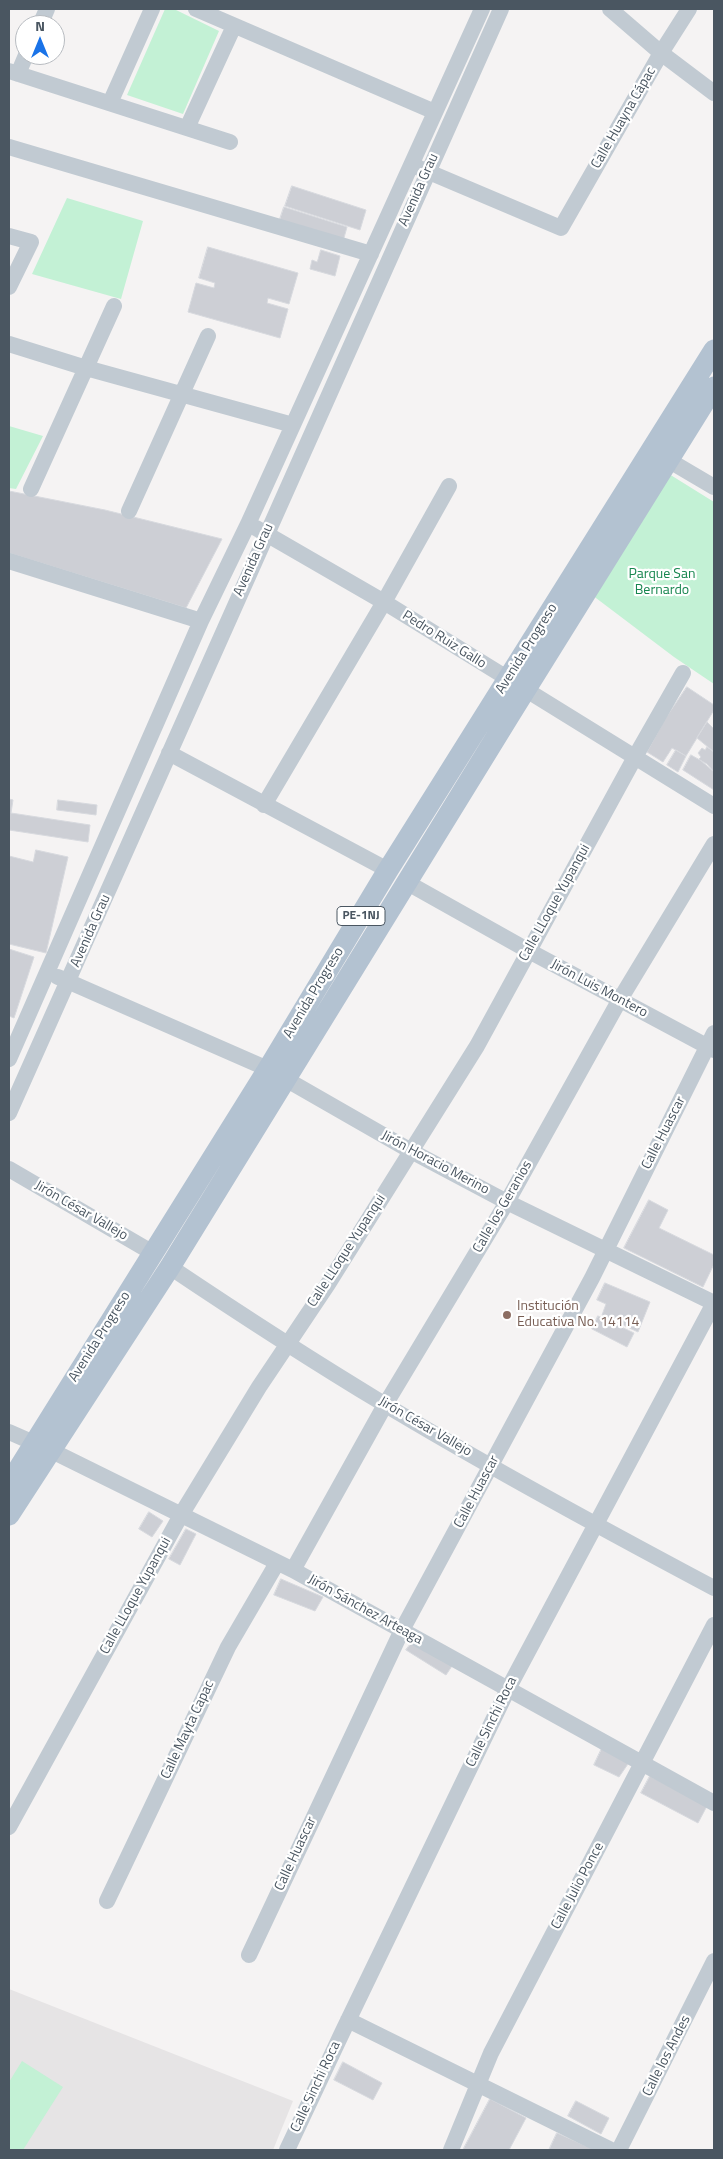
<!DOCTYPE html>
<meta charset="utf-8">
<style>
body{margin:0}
#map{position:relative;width:723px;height:2159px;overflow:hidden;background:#f5f3f3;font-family:"Titillium Web",sans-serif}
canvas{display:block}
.frame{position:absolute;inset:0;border:10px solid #4a5661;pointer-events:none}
.north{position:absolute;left:15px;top:15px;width:50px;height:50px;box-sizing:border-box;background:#fff;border:1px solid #b7bbc0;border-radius:50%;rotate:0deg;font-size:14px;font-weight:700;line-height:20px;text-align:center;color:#4a5661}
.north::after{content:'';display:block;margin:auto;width:18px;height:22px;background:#1a73e8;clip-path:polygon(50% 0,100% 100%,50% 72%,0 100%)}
</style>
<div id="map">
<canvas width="723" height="2159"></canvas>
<div class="frame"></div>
<div class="north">N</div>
</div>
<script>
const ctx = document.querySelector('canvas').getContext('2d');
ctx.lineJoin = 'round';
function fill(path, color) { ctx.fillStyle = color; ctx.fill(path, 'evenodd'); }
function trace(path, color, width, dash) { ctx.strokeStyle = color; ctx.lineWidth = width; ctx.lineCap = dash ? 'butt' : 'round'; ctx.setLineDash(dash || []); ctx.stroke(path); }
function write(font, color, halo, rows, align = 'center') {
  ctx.font = font + ' "Titillium Web",sans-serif'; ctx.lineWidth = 4.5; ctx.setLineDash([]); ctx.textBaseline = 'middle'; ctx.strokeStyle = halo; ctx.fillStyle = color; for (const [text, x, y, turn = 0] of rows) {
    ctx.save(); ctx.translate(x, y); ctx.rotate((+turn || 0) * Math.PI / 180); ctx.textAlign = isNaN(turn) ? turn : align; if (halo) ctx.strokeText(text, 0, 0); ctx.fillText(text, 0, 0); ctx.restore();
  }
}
fill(new Path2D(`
 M9 1989 293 2101 273 2150H9Z`), '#e6e4e5');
fill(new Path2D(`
 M165 9H174L219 31 183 114 127 95Z
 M67 198 143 221 121 299 32 274Z
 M9 426 43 436 16 489 9 488Z
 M669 474 714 502V684L674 657 592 595Z
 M22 2061 63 2087 23 2150H9V2082Z`), '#c3f1d5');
const building = new Path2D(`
 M292 186 366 210 360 230 285 206Z
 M284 207 347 227 342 245 278 225Z
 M208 247 298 273 289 304 268 298 267 303 288 309 280 338 188 312 196 283 214 288 215 283 199 278Z
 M321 250 340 256 335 276 310 269 312 260 317 262Z
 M9 491 105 510 222 539 186 608 9 553Z
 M687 687 714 705V710L686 756 672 748 663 762 647 752 665 719Z
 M707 722 714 729V752L697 738Z
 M707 747 714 752V772L699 759 701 757 698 753 702 748 705 750Z
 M676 750 686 756 678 772 667 765Z
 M691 755 707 764 714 772V790L683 770Z
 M9 799 13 800 11 813 90 825 88 842 9 830Z
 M58 800 97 805 96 815 57 810Z
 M36 850 68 857 46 953 9 944V856L33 862Z
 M9 949 34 957 14 1018 9 1016Z
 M649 1200 668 1210 659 1228 714 1255V1264L703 1287 624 1248Z
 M605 1283 650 1302 638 1332 602 1315 606 1304 597 1300Z
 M598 1316 634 1333 627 1347 592 1329Z
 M149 1512 163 1521 152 1537 139 1529Z
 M186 1529 196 1534 180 1565 169 1559Z
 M281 1579 323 1597 315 1611 274 1595Z
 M413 1641 454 1663 446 1675 406 1650Z
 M603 1746 630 1761 619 1777 594 1765Z
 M650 1776 707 1806 698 1823 641 1793Z
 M343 2062 382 2083 373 2100 334 2080Z
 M490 2099 526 2118 509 2150H463Z
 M576 2101 609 2118 601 2134 568 2116Z
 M557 2133 595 2150H549Z`);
fill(building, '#cdcfd5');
trace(building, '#d7d9de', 1);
trace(new Path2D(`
 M196 9 435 112
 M610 9 661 53 714 93
 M40 25 47 9
 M9 71 230 142
 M18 74 26 55
 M110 103 152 9
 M187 128 234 26
 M9 147 371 254
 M417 167 561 228 661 53 689 9
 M9 236 31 242 9 287
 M9 344 86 368 293 425
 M658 454 714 487
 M31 489 114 306
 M129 511 208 336
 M256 528 384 602 714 806
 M9 561 201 621
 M169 753 388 870
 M264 805 384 602 449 486
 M406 882 529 951 714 1050
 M58 977 268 1069 411 1151 507 1202 714 1303
 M9 1059 201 621 248 524 482 9
 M9 1113 501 9
 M9 1169 153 1253
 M170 1267C240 1314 311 1360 384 1404 492 1469 603 1529 714 1588
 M9 1432 50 1450 293 1570 714 1803
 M293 1570 385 1405 507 1202 619 1001 714 844
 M9 1827 181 1515 259 1387 328 1284 477 1046 635 757 683 673
 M107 1901 228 1647 277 1563
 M249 1955 402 1630 592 1278 714 1033
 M348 2020 611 2150
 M287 2150 342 2033 508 1689 714 1303
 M451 2150 491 2053 714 1625
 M619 2150 714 1961`), '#c1cad2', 16);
trace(new Path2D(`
 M9 1484 268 1069 388 870 714 350
 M9 1515 170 1267 511 713 714 387`), '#b3c2d1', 21);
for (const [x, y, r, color] of [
 [507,1315,5,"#8d6e63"]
]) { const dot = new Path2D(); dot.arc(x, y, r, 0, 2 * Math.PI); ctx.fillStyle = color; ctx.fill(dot); trace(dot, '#fff', 2); }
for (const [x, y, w] of [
 [361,916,48]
]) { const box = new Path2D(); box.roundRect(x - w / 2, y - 9.5, w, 19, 4); ctx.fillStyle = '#fff'; ctx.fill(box); trace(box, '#4a5661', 1); }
write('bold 12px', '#4a5661', null, [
 ["PE-1NJ",361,916]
]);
write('14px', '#4a5661', '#fff', [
 ["Calle Huayna Cápac",624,118,-60],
 ["Avenida Grau",419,190,-66],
 ["Avenida Grau",254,560,-66],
 ["Pedro Ruiz Gallo",444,640,32],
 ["Avenida Progreso",527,649,-58],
 ["Calle LLoque Yupanqui",555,903,-61],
 ["Avenida Grau",91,931,-66],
 ["Jirón Luis Montero",599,989,28],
 ["Avenida Progreso",314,993,-59],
 ["Calle Huascar",664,1133,-63],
 ["Jirón Horacio Merino",435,1163,28],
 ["Calle los Geranios",503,1207,-60],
 ["Jirón César Vallejo",81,1211,30],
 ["Calle LLoque Yupanqui",347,1251,-57],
 ["Avenida Progreso",100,1337,-58],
 ["Jirón César Vallejo",425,1427,30],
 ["Calle Huascar",477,1492,-62],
 ["Calle LLoque Yupanqui",136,1596,-61],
 ["Jirón Sánchez Arteaga",365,1610,29],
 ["Calle Sinchi Roca",492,1722,-64],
 ["Calle Mayta Capac",188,1730,-65],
 ["Calle Huascar",296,1854,-65],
 ["Calle Julio Ponce",578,1886,-62],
 ["Calle los Andes",667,2056,-63],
 ["Calle Sinchi Roca",316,2087,-65]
]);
write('14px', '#17864f', '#fff', [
 ["Parque San",662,575],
 ["Bernardo",662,591]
]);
write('14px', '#785e54', '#fff', [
 ["Institución",517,1307],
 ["Educativa No. 14114",517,1323]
], 'left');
</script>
